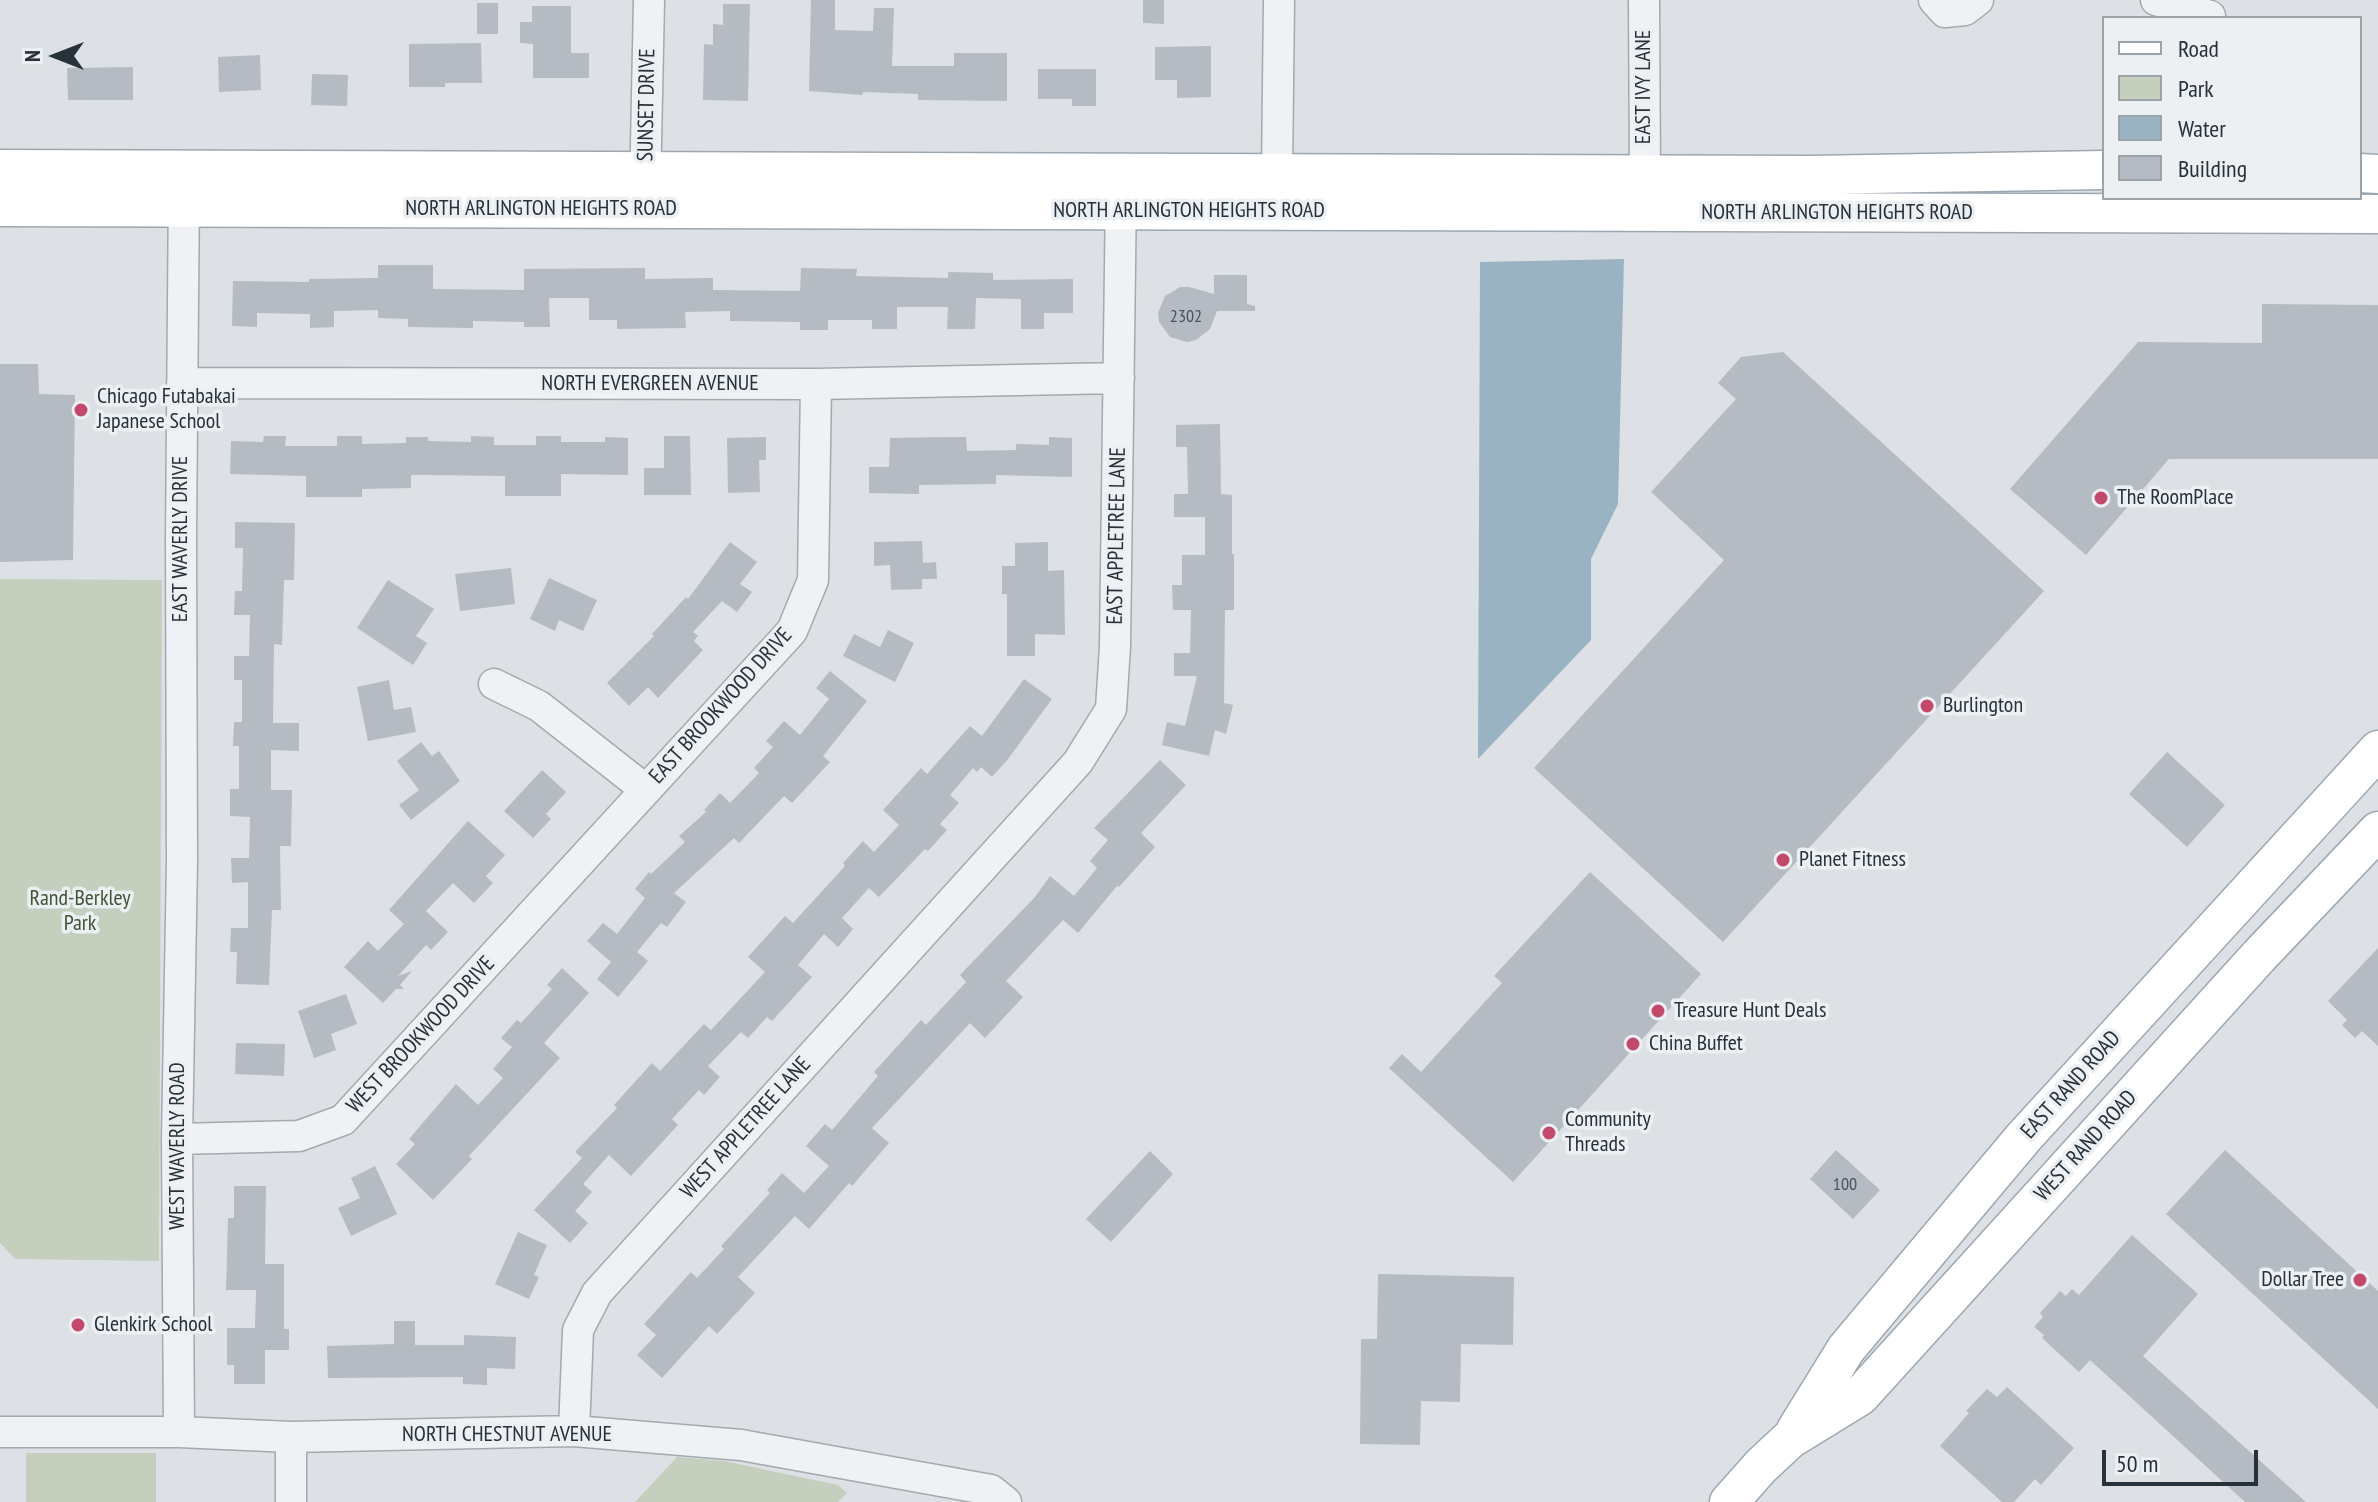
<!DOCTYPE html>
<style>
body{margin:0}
#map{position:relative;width:2378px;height:1502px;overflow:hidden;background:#dde1e5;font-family:"PT Sans Narrow",sans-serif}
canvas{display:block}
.legend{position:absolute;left:2102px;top:16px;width:260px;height:184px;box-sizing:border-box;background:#ecf0f3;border:2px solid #9da4a9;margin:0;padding:10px 14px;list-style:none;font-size:24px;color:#27313a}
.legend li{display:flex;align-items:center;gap:16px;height:40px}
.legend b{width:40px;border:2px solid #9da4a9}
.north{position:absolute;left:16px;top:16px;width:80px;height:80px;-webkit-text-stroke:6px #ecf0f3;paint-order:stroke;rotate:270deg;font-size:22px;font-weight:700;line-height:32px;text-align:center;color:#27313a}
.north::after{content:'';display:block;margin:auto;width:28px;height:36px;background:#27313a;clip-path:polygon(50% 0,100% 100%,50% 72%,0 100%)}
.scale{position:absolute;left:2102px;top:1450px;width:156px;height:36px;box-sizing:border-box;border:4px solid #27313a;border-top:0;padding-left:10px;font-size:24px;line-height:28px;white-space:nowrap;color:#27313a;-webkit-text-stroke:6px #ecf0f3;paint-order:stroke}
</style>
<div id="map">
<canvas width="2378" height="1502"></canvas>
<ul class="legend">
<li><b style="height:10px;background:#fff"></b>Road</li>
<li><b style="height:22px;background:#c5cfbe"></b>Park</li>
<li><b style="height:22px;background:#9ab3c3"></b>Water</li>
<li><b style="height:22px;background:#b4bbc2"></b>Building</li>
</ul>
<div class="north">N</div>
<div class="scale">50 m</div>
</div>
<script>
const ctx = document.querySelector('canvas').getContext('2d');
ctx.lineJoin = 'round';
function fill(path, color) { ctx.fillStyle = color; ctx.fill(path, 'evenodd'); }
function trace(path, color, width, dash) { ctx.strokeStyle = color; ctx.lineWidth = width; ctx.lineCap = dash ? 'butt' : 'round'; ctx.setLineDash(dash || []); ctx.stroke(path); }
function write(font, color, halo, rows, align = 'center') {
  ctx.font = font + ' "PT Sans Narrow",sans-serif'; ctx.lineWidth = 7; ctx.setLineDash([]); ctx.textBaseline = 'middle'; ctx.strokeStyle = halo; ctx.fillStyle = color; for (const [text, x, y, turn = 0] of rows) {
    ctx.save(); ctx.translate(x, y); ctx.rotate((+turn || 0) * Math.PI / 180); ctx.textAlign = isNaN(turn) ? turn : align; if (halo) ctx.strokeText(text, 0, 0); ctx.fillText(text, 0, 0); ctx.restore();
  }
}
fill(new Path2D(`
 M0 579 162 580 159 1261 15 1259 0 1243Z
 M26 1453H156V1502H26Z
 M677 1457 724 1461 838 1485 847 1493 838 1502H635Z`), '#c5cfbe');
fill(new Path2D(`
 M1624 259 1618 504 1591 559V640L1478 759 1480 262Z`), '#9ab3c3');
fill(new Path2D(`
 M811 0H835V30L873 31 874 8H894L892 66H954V53H1007V101L918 100V94L863 92 862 95 809 91Z
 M1143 0H1164V24L1143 23Z
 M477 3H498V34H477Z
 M723 4H750L748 101 703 100 704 44 713 45V24L723 25Z
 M532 6H571V53H589V78H533V44L520 43V22H532Z
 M481 43 482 83H445V87H409V44Z
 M1211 46V97L1177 98V80H1155V47Z
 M260 55 261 90 219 92 218 57Z
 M133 67V100H68L67 68Z
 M1038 69H1096V106H1072V99H1038Z
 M312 74 348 75 347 106 311 105Z
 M378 265H433V289L524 290V269L645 268V279L713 278V290L800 291 801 268 857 269 856 276 948 278V272L993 273V280L1073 279V313H1044V329H1021V299L976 298 975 329H947L948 307H897V329H872V320H828V330H800V322L730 321V311L685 312 686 328 617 329V320H589V298H549L550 327H524V322L473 321V328L408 327V319L378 318V310L334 311V327L310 328V314L257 313V327L232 326 233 281 309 282V279L378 278Z
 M1214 275H1247V304L1255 306V311H1217L1210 329 1196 340 1187 342 1170 337 1159 322 1158 313 1165 296 1180 287H1189L1214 294Z
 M2262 304 2378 305V459H2169L2086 555 2010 489 2138 342 2262 343Z
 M1783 352 2044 591 1723 942 1534 768 1724 560 1651 492 1736 399 1718 383 1741 357Z
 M0 364H38L39 394 75 395 73 560 0 562Z
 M1220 424 1221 494 1232 495V554H1234V610H1225L1224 703 1233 705 1226 734 1215 730 1209 756 1162 745 1167 722 1185 726 1197 676H1174V653H1190L1191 610H1173L1172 585H1182V555H1205V517H1174V494H1188L1187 447H1176V425Z
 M264 436H286L285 446H337V436H362V444L406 443V437H428V441L471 442V436L494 437V445H536V436H561V442H605V437L628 438V475L561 474V496H505V476L428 475H411V488L362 489V497H306V476L230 474 231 441 263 442Z
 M664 436H690L691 495H644V468H664Z
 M766 437V460H759L760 492 728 493 727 438Z
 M944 437H966L967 451 1016 450V444L1049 445V437L1072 438V477L996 475V484L919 485V494L869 493V467H889L890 438Z
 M235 522 295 523 294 580H284L282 645 274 644 273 723H299V751L271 750V790H292L291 846H280L281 910H272L269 985 236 984 237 952H230L231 928H248V882L232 883 231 858H249L250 817 230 816V789H239V746H233L234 722H242V680H234V656H249L250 615H234L235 591H242L243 548H235Z
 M922 541 923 563 936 562 937 579H922V589L891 590 890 565 874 566V542Z
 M730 542 757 562 740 584 752 592 737 612 722 601 693 632 698 636 694 641 703 650 658 698 648 687 629 706 607 683 654 636 652 634 686 597 688 599Z
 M1048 542V571L1064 570 1065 635 1035 634V656H1007V594H1002V566H1015V543Z
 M511 568 515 604 460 611 455 574Z
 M549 578 597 600 583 631 559 620 555 631 530 619Z
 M388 580 434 609 416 636 427 643 413 665 357 628Z
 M888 630 914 643 895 682 843 656 854 634 880 647Z
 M830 671 867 701 823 756 830 762 792 803 784 796 739 843 734 838 674 893 686 902 667 927 661 923 637 952 648 961 618 997 597 979 611 962 587 941 603 923 617 934 645 898 635 889 649 872 651 874 685 842 679 836 706 812 704 810 720 793 730 803 759 773 754 768 773 747 766 741 784 721 800 735 829 699 816 688Z
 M1024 679 1052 699 1008 759 992 777 981 767 977 772 973 768 950 795 959 803 940 824 947 830 928 851 925 849 879 897 869 888 842 918 853 929 838 947 824 934 798 965 812 977 772 1021 767 1017 748 1038 741 1032 708 1066 720 1077 704 1095 699 1090 672 1119 678 1125 631 1176 609 1155 583 1184 592 1192 575 1211 588 1223 570 1243 534 1210 582 1158 575 1152 617 1108 614 1105 652 1063 660 1071 704 1024 711 1030 765 972 748 957 785 916 793 923 845 866 843 863 863 841 874 852 899 825 883 810 921 768 927 774 970 726 982 736Z
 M389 680 394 710 411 707 416 732 368 741 357 687Z
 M421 742 432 756 439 751 460 781 411 820 399 805 419 790 397 761Z
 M2167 752 2225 805 2187 847 2129 794Z
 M1160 760 1186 785 1141 833 1155 847 1119 887 1117 886 1078 933 1063 920 1006 981 1023 997 985 1038 970 1023 872 1128 889 1143 852 1186 849 1183 809 1229 795 1216 738 1277 755 1293 717 1334 709 1326 662 1378 637 1355 656 1335 644 1324 691 1272 697 1278 724 1249 721 1246 770 1193 767 1190 782 1173 804 1193 829 1166 806 1146 825 1124 832 1130 878 1076 874 1072 921 1020 926 1025 966 982 960 975 1035 897 1050 876 1074 896 1097 868 1090 861 1108 840 1094 828Z
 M542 770 566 792 546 814 551 819 533 838 504 811Z
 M468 821 505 855 486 876 493 883 474 903 453 883 426 911 448 932 431 950 426 945 398 976 412 971 400 985 404 989H396L383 1003 344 967 368 941 378 951 404 924 389 910Z
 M1590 872 1701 974 1513 1182 1389 1068 1402 1054 1421 1072 1502 983 1494 976Z
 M2378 948V1046L2362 1031 2355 1038 2342 1025 2347 1020 2328 1001Z
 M562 968 589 993 544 1043 560 1058 469 1156 472 1159 433 1200 396 1164 415 1144 409 1139 456 1084 478 1105 503 1078 493 1069 512 1047 501 1038 517 1020 521 1023 552 989 547 985Z
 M346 994 357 1024 331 1034 336 1050 314 1058 298 1011Z
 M236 1043 285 1044 284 1076 235 1074Z
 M1836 1150 1880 1190 1853 1219 1810 1179Z
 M2225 1150 2378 1291V1409L2166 1214Z
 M1150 1151 1173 1174 1111 1242 1086 1219Z
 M375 1166 397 1214 351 1236 338 1208 360 1198 351 1178Z
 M234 1186H266L265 1264H284V1329H289V1350H265V1384H234V1365H227V1328H255L256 1290H226L228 1218H234Z
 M518 1232 547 1245 534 1275 539 1277 529 1299 495 1284Z
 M2132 1235 2198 1294 2143 1356 2306 1502H2245L2090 1360 2079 1372 2042 1338 2044 1335 2034 1327 2043 1317 2040 1313 2060 1291 2066 1296 2072 1289 2079 1295Z
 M1378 1274 1514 1277 1513 1345 1461 1344 1460 1402 1421 1401 1420 1445 1360 1444 1361 1339H1377Z
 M394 1321H415V1345H464V1335L516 1337 515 1369 487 1368V1385L463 1384V1377L328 1378 327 1346 394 1344Z
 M2007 1387 2074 1448 2041 1485 2035 1479 2014 1502H2002L1940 1446 1969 1413 1966 1411 1987 1389 1997 1397Z`), '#b4bbc2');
const minor = new Path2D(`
 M1644 0 1645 173
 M1934 0 1945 12 1965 10 1978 0
 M2156 0 2210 16
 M1277 173 1279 0
 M645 192 649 0
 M182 383 816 384 1119 378
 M494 684 539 706 646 790
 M177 1139 299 1136 343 1120 792 631 813 580 816 384
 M574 1431 578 1330 597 1293 1078 762 1111 709 1115 646 1121 190
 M0 1432H179L291 1437 574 1431 741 1445 991 1490 1006 1502
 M179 1432 177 1139 182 861 181 539 184 186
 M291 1502V1437`);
const major = new Path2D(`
 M0 169 1810 175 2104 170
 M2360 173 2378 174
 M0 207 2378 214
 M1796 1430 1846 1349 2024 1137 2378 750
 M1729 1502 1761 1466 1790 1439 1860 1396 2260 955 2378 831`);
trace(minor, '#a3a9ae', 33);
trace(major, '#9da7b0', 41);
trace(minor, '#eff1f4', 30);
trace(major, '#fff', 38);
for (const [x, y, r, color] of [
 [81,410,8,"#c3496c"],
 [2101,498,8,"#c3496c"],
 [1927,706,8,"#c3496c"],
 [1783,860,8,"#c3496c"],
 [1658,1011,8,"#c3496c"],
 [1633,1044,8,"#c3496c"],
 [1549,1133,8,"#c3496c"],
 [2360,1280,8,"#c3496c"],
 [78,1325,8,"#c3496c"]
]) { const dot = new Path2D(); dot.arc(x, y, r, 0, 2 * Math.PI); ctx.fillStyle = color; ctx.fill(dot); trace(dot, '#ecf0f3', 3); }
write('18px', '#4a545c', null, [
 ["2302",1186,317],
 ["100",1845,1185]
]);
write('22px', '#27313a', '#ecf0f3', [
 ["EAST IVY LANE",1644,87,-90],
 ["SUNSET DRIVE",647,105,-89],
 ["NORTH ARLINGTON HEIGHTS ROAD",541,209],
 ["NORTH ARLINGTON HEIGHTS ROAD",1189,211],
 ["NORTH ARLINGTON HEIGHTS ROAD",1837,213],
 ["NORTH EVERGREEN AVENUE",650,384],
 ["EAST APPLETREE LANE",1117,536,-89],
 ["EAST WAVERLY DRIVE",181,539,-90],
 ["EAST BROOKWOOD DRIVE",721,706,-48],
 ["WEST BROOKWOOD DRIVE",421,1035,-47],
 ["EAST RAND ROAD",2071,1085,-48],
 ["WEST APPLETREE LANE",746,1128,-48],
 ["WEST WAVERLY ROAD",178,1146,-90],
 ["WEST RAND ROAD",2086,1146,-48],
 ["NORTH CHESTNUT AVENUE",507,1435]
]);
write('22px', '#27313a', '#ecf0f3', [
 ["Chicago Futabakai",97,397],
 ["Japanese School",97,422],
 ["The RoomPlace",2117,498],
 ["Burlington",1943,706],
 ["Planet Fitness",1799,860],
 ["Treasure Hunt Deals",1674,1011],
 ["China Buffet",1649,1044],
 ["Community",1565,1120],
 ["Threads",1565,1145],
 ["Dollar Tree",2344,1280,"right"],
 ["Glenkirk School",94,1325]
], 'left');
write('22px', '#405536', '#ecf0f3', [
 ["Rand-Berkley",80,899],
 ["Park",80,924]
]);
</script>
